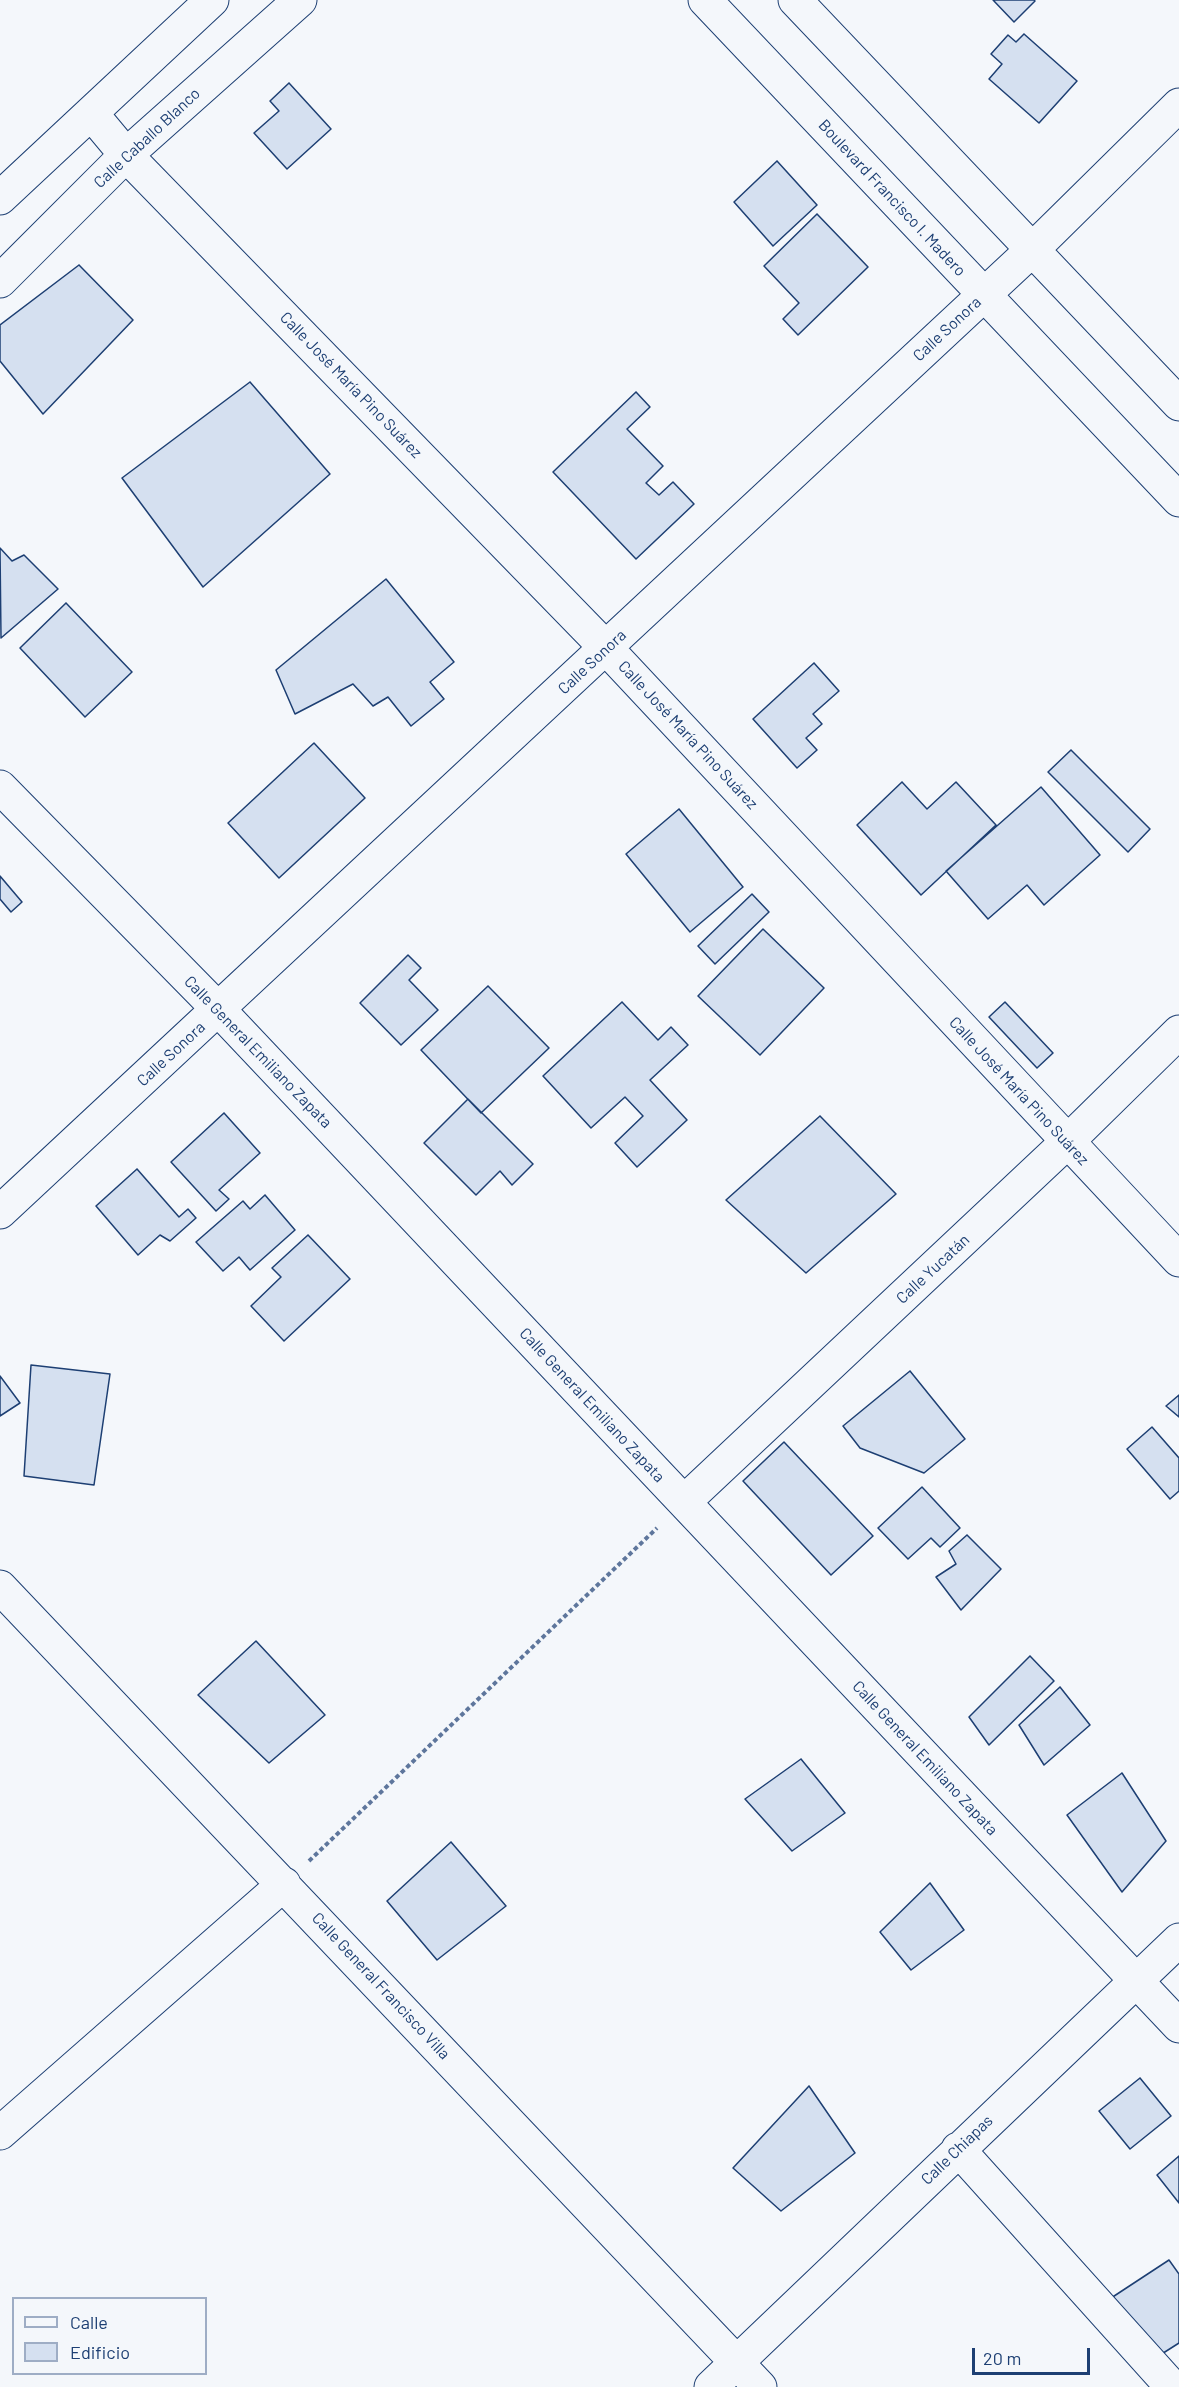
<!DOCTYPE html>
<meta charset="utf-8">
<style>
body{margin:0}
#map{position:relative;width:1179px;height:2387px;overflow:hidden;background:#f4f7fb;font-family:Barlow,sans-serif}
canvas{display:block}
.legend{position:absolute;left:12px;top:2297px;width:195px;height:78px;box-sizing:border-box;background:#f4f7fb;border:2px solid #9eadc5;margin:0;padding:8px 10px;list-style:none;font-size:18px;color:#1d3f73}
.legend li{display:flex;align-items:center;gap:12px;height:30px}
.legend b{width:30px;border:2px solid #9eadc5}
.scale{position:absolute;left:972px;top:2348px;width:118px;height:27px;box-sizing:border-box;border:3px solid #1d3f73;border-top:0;padding-left:8px;font-size:18px;line-height:21px;white-space:nowrap;color:#1d3f73;-webkit-text-stroke:4px #f4f7fb;paint-order:stroke}
</style>
<div id="map">
<canvas width="1179" height="2387"></canvas>
<ul class="legend">
<li><b style="height:8px;background:#f4f7fb"></b>Calle</li>
<li><b style="height:16px;background:#d5e0f0"></b>Edificio</li>
</ul>
<div class="scale">20 m</div>
</div>
<script>
const ctx = document.querySelector('canvas').getContext('2d');
ctx.lineJoin = 'round';
function fill(path, color) { ctx.fillStyle = color; ctx.fill(path, 'evenodd'); }
const toPath = rows => new Path2D(rows.map(r => 'M' + r).join(''));
function strokePath(path, color, width, dash) { ctx.strokeStyle = color; ctx.lineWidth = width; ctx.lineCap = dash ? 'butt' : 'round'; ctx.setLineDash(dash || []); ctx.stroke(path); }
function drawText(font, color, halo, rows, align = 'center') {
  ctx.font = font + ' Barlow,sans-serif'; ctx.lineWidth = 4.5; ctx.setLineDash([]); ctx.textBaseline = 'middle'; ctx.strokeStyle = halo; ctx.fillStyle = color; for (const [text, x, y, turn = 0] of rows) {
    ctx.save(); ctx.translate(x, y); ctx.rotate((+turn || 0) * Math.PI / 180); ctx.textAlign = isNaN(turn) ? turn : align; if (halo) ctx.strokeText(text, 0, 0); ctx.fillText(text, 0, 0); ctx.restore();
  }
}
const building = toPath([
 [993,0,1034,0,1035,1,1014,22,993,0],
 [1024,34,1077,81,1039,123,989,79,1002,64,991,54,1008,35,1016,42,1024,34],
 [289,83,331,129,287,169,254,133,279,111,270,101,289,83],
 [777,161,817,205,773,246,734,202,777,161],
 [817,214,868,267,798,335,783,319,799,303,764,266,817,214],
 [79,265,133,320,43,414,0,361,0,325,79,265],
 [250,382,330,474,203,587,122,478,250,382],
 [636,392,650,407,627,429,663,466,646,483,659,495,673,482,694,504,636,559,553,472,636,392],
 [0,548,12,561,24,555,58,589,1,638,0,548],
 [386,579,454,662,430,682,444,699,411,726,388,697,373,706,353,684,295,714,276,670,386,579],
 [66,603,132,672,85,717,20,648,66,603],
 [814,663,839,691,813,714,822,724,806,738,817,750,797,768,753,719,814,663],
 [314,743,365,798,279,878,228,823,314,743],
 [1071,750,1150,829,1128,852,1048,772,1071,750],
 [902,782,927,809,956,782,996,825,921,895,857,825,902,782],
 [1041,787,1100,855,1044,905,1027,885,988,919,946,871,1041,787],
 [679,809,743,887,690,932,626,854,679,809],
 [0,876,22,902,11,912,0,899,0,876],
 [752,894,769,912,715,964,698,946,752,894],
 [763,929,824,988,760,1055,698,996,763,929],
 [408,955,421,968,409,980,438,1010,401,1045,360,1003,408,955],
 [488,986,549,1048,481,1113,421,1050,488,986],
 [622,1002,658,1040,671,1027,688,1045,650,1080,687,1120,637,1167,615,1143,643,1116,625,1097,591,1128,543,1076,622,1002],
 [1005,1002,1053,1053,1037,1068,989,1017,1005,1002],
 [468,1099,533,1164,512,1185,500,1171,476,1195,424,1143,468,1099],
 [224,1113,260,1153,219,1190,229,1199,216,1211,171,1162,224,1113],
 [820,1116,896,1194,806,1273,726,1200,820,1116],
 [137,1169,179,1217,188,1209,196,1218,170,1241,160,1235,138,1255,96,1206,137,1169],
 [265,1195,295,1230,250,1270,239,1257,223,1271,196,1242,243,1201,250,1209,265,1195],
 [308,1235,350,1279,284,1341,251,1306,281,1277,272,1268,308,1235],
 [31,1365,110,1374,94,1485,24,1476,31,1365],
 [910,1371,965,1439,924,1473,860,1448,843,1426,910,1371],
 [0,1376,20,1403,0,1416,0,1376],
 [1179,1395,1179,1417,1166,1406,1179,1395],
 [1152,1427,1179,1458,1179,1491,1170,1499,1127,1449,1152,1427],
 [784,1442,873,1536,831,1575,743,1481,784,1442],
 [922,1487,960,1528,940,1547,931,1538,908,1559,878,1528,922,1487],
 [967,1535,1001,1569,961,1610,936,1577,956,1564,949,1551,967,1535],
 [256,1641,325,1715,269,1763,198,1695,256,1641],
 [1030,1656,1054,1681,989,1745,969,1717,1030,1656],
 [1060,1687,1090,1725,1044,1765,1019,1725,1060,1687],
 [801,1759,845,1813,792,1851,745,1799,801,1759],
 [1122,1773,1166,1841,1122,1892,1067,1815,1122,1773],
 [451,1842,506,1906,437,1960,387,1901,451,1842],
 [930,1883,964,1930,911,1970,880,1932,930,1883],
 [1140,2078,1171,2116,1130,2149,1099,2111,1140,2078],
 [809,2086,855,2153,781,2211,733,2168,809,2086],
 [1179,2156,1179,2203,1157,2175,1179,2156],
 [1169,2260,1179,2274,1179,2343,1157,2357,1105,2302,1169,2260]
]);
const path = toPath([
 [309,1861,657,1528]
]);
const minor = toPath([
 [705,0,1179,500],
 [795,0,1179,404],
 [91,113,126,155,607,649,1179,1260],
 [0,198,212,0],
 [0,281,126,155,300,0],
 [0,787,219,1010,1179,2026],
 [0,1212,1032,250,1179,105],
 [684,1502,1067,1142,1179,1032],
 [0,1587,760,2387],
 [0,2133,284,1884],
 [958,2149,1172,2387],
 [711,2387,1179,1940]
]);
const streetNames = [
 ["Calle Caballo Blanco",147,138,-43],
 ["Boulevard Francisco I. Madero",892,198,47],
 ["Calle Sonora",947,329,-43],
 ["Calle José María Pino Suárez",351,385,46],
 ["Calle Sonora",592,662,-43],
 ["Calle José María Pino Suárez",688,735,47],
 ["Calle General Emiliano Zapata",258,1052,46],
 ["Calle Sonora",171,1054,-43],
 ["Calle José María Pino Suárez",1019,1091,47],
 ["Calle Yucatán",933,1269,-43],
 ["Calle General Emiliano Zapata",592,1405,47],
 ["Calle General Emiliano Zapata",925,1758,47],
 ["Calle General Francisco Villa",381,1986,47],
 ["Calle Chiapas",957,2150,-44]
];
fill(building, '#d5e0f0');
strokePath(building, '#1d3f73', 1.5);
strokePath(minor, '#1d3f73', 35);
strokePath(path, '#5e769c', 4, [4.5, 3]);
strokePath(minor, '#f4f7fb', 33);
drawText('16px', '#1d3f73', '#f4f7fb', streetNames);
</script>
